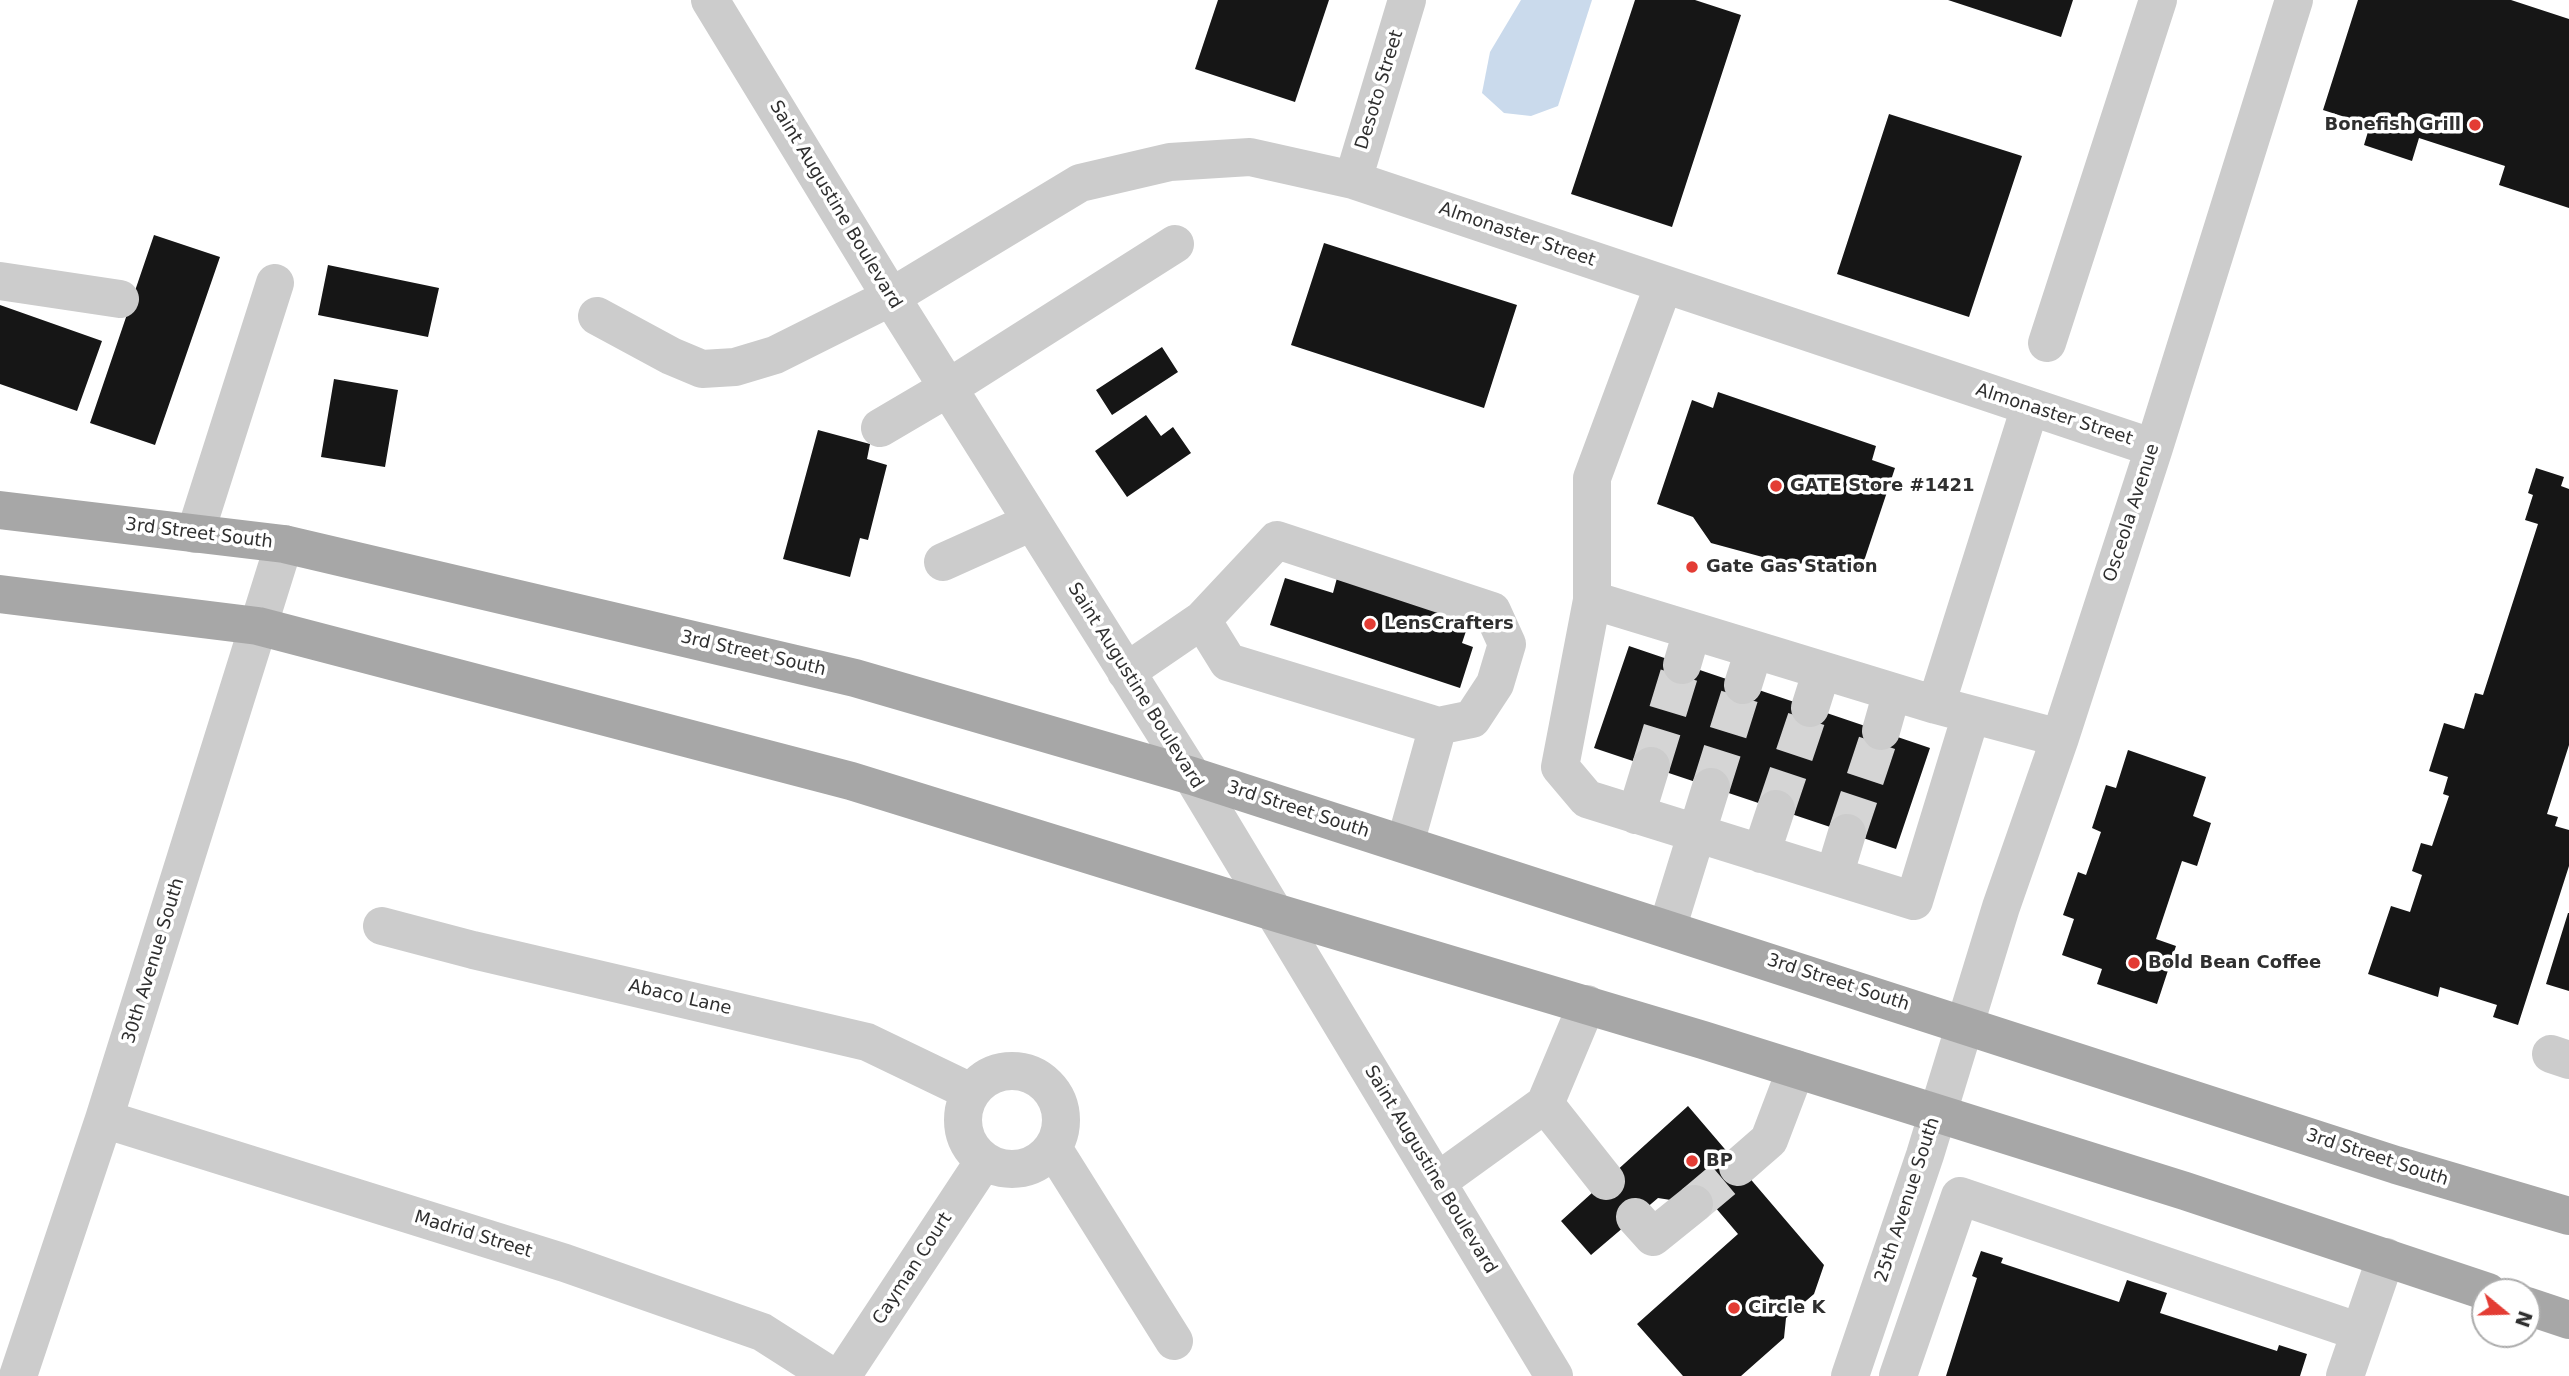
<!DOCTYPE html>
<style>
body{margin:0}
#map{position:relative;width:2569px;height:1376px;overflow:hidden;background:#fff;font-family:"DejaVu Sans",sans-serif}
canvas{display:block}
.north{position:absolute;left:2471px;top:1278px;width:70px;height:70px;box-sizing:border-box;background:#fff;border:2px solid #acacac;border-radius:50%;rotate:109deg;font-size:19px;font-weight:700;line-height:28px;text-align:center;color:#2f2f2f}
.north::after{content:'';display:block;margin:auto;width:24px;height:32px;background:#e33c34;clip-path:polygon(50% 0,100% 100%,50% 72%,0 100%)}
</style>
<div id="map">
<canvas width="2569" height="1376"></canvas>
<div class="north">N</div>
</div>
<script>
const ctx = document.querySelector('canvas').getContext('2d');
ctx.lineJoin = 'round';
function fill(path, color) { ctx.fillStyle = color; ctx.fill(path, 'evenodd'); }
const toPath = rows => new Path2D(rows.map(r => 'M' + r).join(''));
function strokePath(path, color, width, dash) { ctx.strokeStyle = color; ctx.lineWidth = width; ctx.lineCap = dash ? 'butt' : 'round'; ctx.setLineDash(dash || []); ctx.stroke(path); }
function drawText(font, color, halo, rows, align = 'center') {
  ctx.font = font + ' "DejaVu Sans",sans-serif'; ctx.lineWidth = 7; ctx.setLineDash([]); ctx.textBaseline = 'middle'; ctx.strokeStyle = halo; ctx.fillStyle = color; for (const [text, x, y, turn = 0] of rows) {
    ctx.save(); ctx.translate(x, y); ctx.rotate((+turn || 0) * Math.PI / 180); ctx.textAlign = isNaN(turn) ? turn : align; if (halo) ctx.strokeText(text, 0, 0); ctx.fillText(text, 0, 0); ctx.restore();
  }
}
const water = toPath([
 [1521,0,1592,0,1558,106,1531,116,1504,113,1482,93,1490,52]
]);
const building = toPath([
 [1218,0,1329,0,1295,102,1195,69],
 [1635,0,1695,0,1741,15,1672,227,1571,194],
 [1948,0,2073,0,2061,37],
 [2358,0,2511,0,2569,19,2569,208,2499,185,2505,166,2419,138,2412,161,2364,145,2370,125,2323,110],
 [1889,114,2022,156,1969,317,1837,274],
 [154,235,220,257,155,445,90,423],
 [1324,243,1517,305,1484,408,1291,345],
 [328,265,439,288,428,337,318,315],
 [0,305,102,341,77,411,0,384],
 [1162,347,1178,372,1112,415,1096,390],
 [334,379,398,390,385,467,321,457],
 [1718,392,1876,446,1872,460,1895,468,1861,570,1826,559,1792,565,1711,543,1693,517,1657,504,1692,400,1713,408],
 [1146,415,1161,436,1173,427,1191,453,1127,497,1095,451],
 [818,430,870,444,867,459,887,465,868,540,860,538,850,577,783,559],
 [2536,468,2564,477,2561,486,2569,489,2569,745,2547,814,2558,817,2555,826,2569,830,2569,866,2518,1025,2493,1017,2497,1005,2440,987,2438,997,2368,974,2391,906,2410,912,2422,875,2412,871,2421,843,2432,846,2449,796,2443,794,2448,777,2429,771,2444,723,2464,729,2475,693,2483,695,2538,524,2525,520,2533,495,2528,493],
 [1285,578,1333,593,1337,578,1469,622,1462,643,1473,647,1460,688,1270,625],
 [1629,646,1930,748,1896,849,1594,748],
 [2128,750,2206,777,2193,816,2211,823,2197,866,2182,861,2156,939,2176,946,2157,1004,2097,984,2102,969,2062,955,2074,919,2063,915,2078,872,2086,875,2101,832,2092,828,2106,785,2116,788],
 [2568,913,2569,913,2569,991,2546,984],
 [1688,1106,1824,1265,1814,1294,1786,1318,1784,1338,1741,1376,1683,1376,1637,1324,1738,1234,1715,1207,1658,1198,1591,1255,1561,1221],
 [1981,1251,2003,1258,2001,1263,2119,1302,2127,1280,2167,1293,2160,1313,2277,1351,2279,1345,2307,1354,2300,1376,1946,1376,1977,1278,1972,1276]
]);
const minorTunnel = toPath([
 [1651,766,1682,665],
 [1711,787,1743,685],
 [1776,809,1810,708],
 [1847,833,1881,731],
 [1694,1204,1738,1167]
]);
const minor = toPath([
 [710,0,891,297,1192,776,1554,1376],
 [1353,180,1407,0],
 [0,281,120,299],
 [1664,284,1592,478,1592,600,1560,767,1587,799,1914,901,1971,715],
 [597,316,671,356,702,369,735,367,775,355,891,297,1080,183,1170,162,1250,157,1353,180,2154,448],
 [2047,343,2158,0],
 [880,428,948,388,1175,244],
 [195,534,275,283],
 [943,562,1032,522],
 [1592,600,1936,705,2060,738],
 [1202,620,1277,540,1492,611,1507,644,1495,684,1472,719,1438,726],
 [1682,665,1692,631],
 [1126,672,1202,620,1228,662,1438,726,1405,844],
 [1743,685,1754,650],
 [1936,705,2030,407],
 [1810,708,1822,670],
 [1881,731,1892,692],
 [1636,815,1651,766],
 [1761,854,1776,809],
 [1834,876,1847,833],
 [382,926,473,950,867,1042,971,1092],
 [1667,929,1711,787],
 [2551,1054,2569,1060],
 '963 1120a49 49 0 1 1 98 0a49 49 0 1 1-98 0Z',
 [1545,1104,1606,1181],
 [104,1119,565,1263,762,1332,831,1376],
 [1053,1148,1174,1341],
 [1738,1167,1769,1140,1796,1069],
 [1437,1182,1545,1104,1587,1004],
 [1635,1217,1653,1237,1694,1204],
 [18,1376,104,1119,284,544],
 [842,1376,984,1161],
 [1850,1376,1925,1155,2001,907,2060,738,2154,448,2294,0],
 [1898,1376,1960,1196,2360,1332],
 [2345,1376,2386,1257]
]);
const major = toPath([
 [0,510,284,544,855,678,1192,776,2396,1165,2569,1216],
 [0,594,258,626,851,781,1274,912,1703,1040,2185,1191,2488,1292],
 [2527,1306,2569,1320]
]);
const markers = [
 [2475,125,7,"#e33c34"],
 [1776,486,7,"#e33c34"],
 [1692,567,7,"#e33c34"],
 [1370,624,7,"#e33c34"],
 [2134,963,7,"#e33c34"],
 [1692,1161,7,"#e33c34"],
 [1734,1308,7,"#e33c34"]
];
const streetNames = [
 ["Desoto Street",1380,90,-73],
 ["Saint Augustine Boulevard",835,205,59],
 ["Almonaster Street",1517,235,19],
 ["Almonaster Street",2054,415,18],
 ["Osceola Avenue",2132,513,-72],
 ["3rd Street South",199,534,7],
 ["3rd Street South",753,654,13],
 ["Saint Augustine Boulevard",1135,686,58],
 ["3rd Street South",1298,810,18],
 ["30th Avenue South",154,961,-73],
 ["3rd Street South",1838,983,18],
 ["Abaco Lane",680,998,13],
 ["3rd Street South",2377,1158,18],
 ["Saint Augustine Boulevard",1430,1170,59],
 ["25th Avenue South",1908,1200,-72],
 ["Madrid Street",473,1235,17],
 ["Cayman Court",913,1269,-57]
];
const poiNames = [
 ["Bonefish Grill",2461,125,"right"],
 ["GATE Store #1421",1790,486],
 ["Gate Gas Station",1706,567],
 ["LensCrafters",1384,624],
 ["Bold Bean Coffee",2148,963],
 ["BP",1706,1161],
 ["Circle K",1748,1308]
];
fill(water, '#cadaec');
fill(building, '#161616');
strokePath(minorTunnel, '#d5d5d5', 38, [38, 19]);
strokePath(minor, '#ccc', 38);
strokePath(major, '#a7a7a7', 38);
for (const [x, y, r, color] of markers) { const dot = new Path2D(); dot.arc(x, y, r, 0, 2 * Math.PI); ctx.fillStyle = color; ctx.fill(dot); strokePath(dot, '#fff', 2.5); }
drawText('18px', '#2f2f2f', '#fff', streetNames);
drawText('bold 18px', '#2f2f2f', '#fff', poiNames, 'left');
</script>
